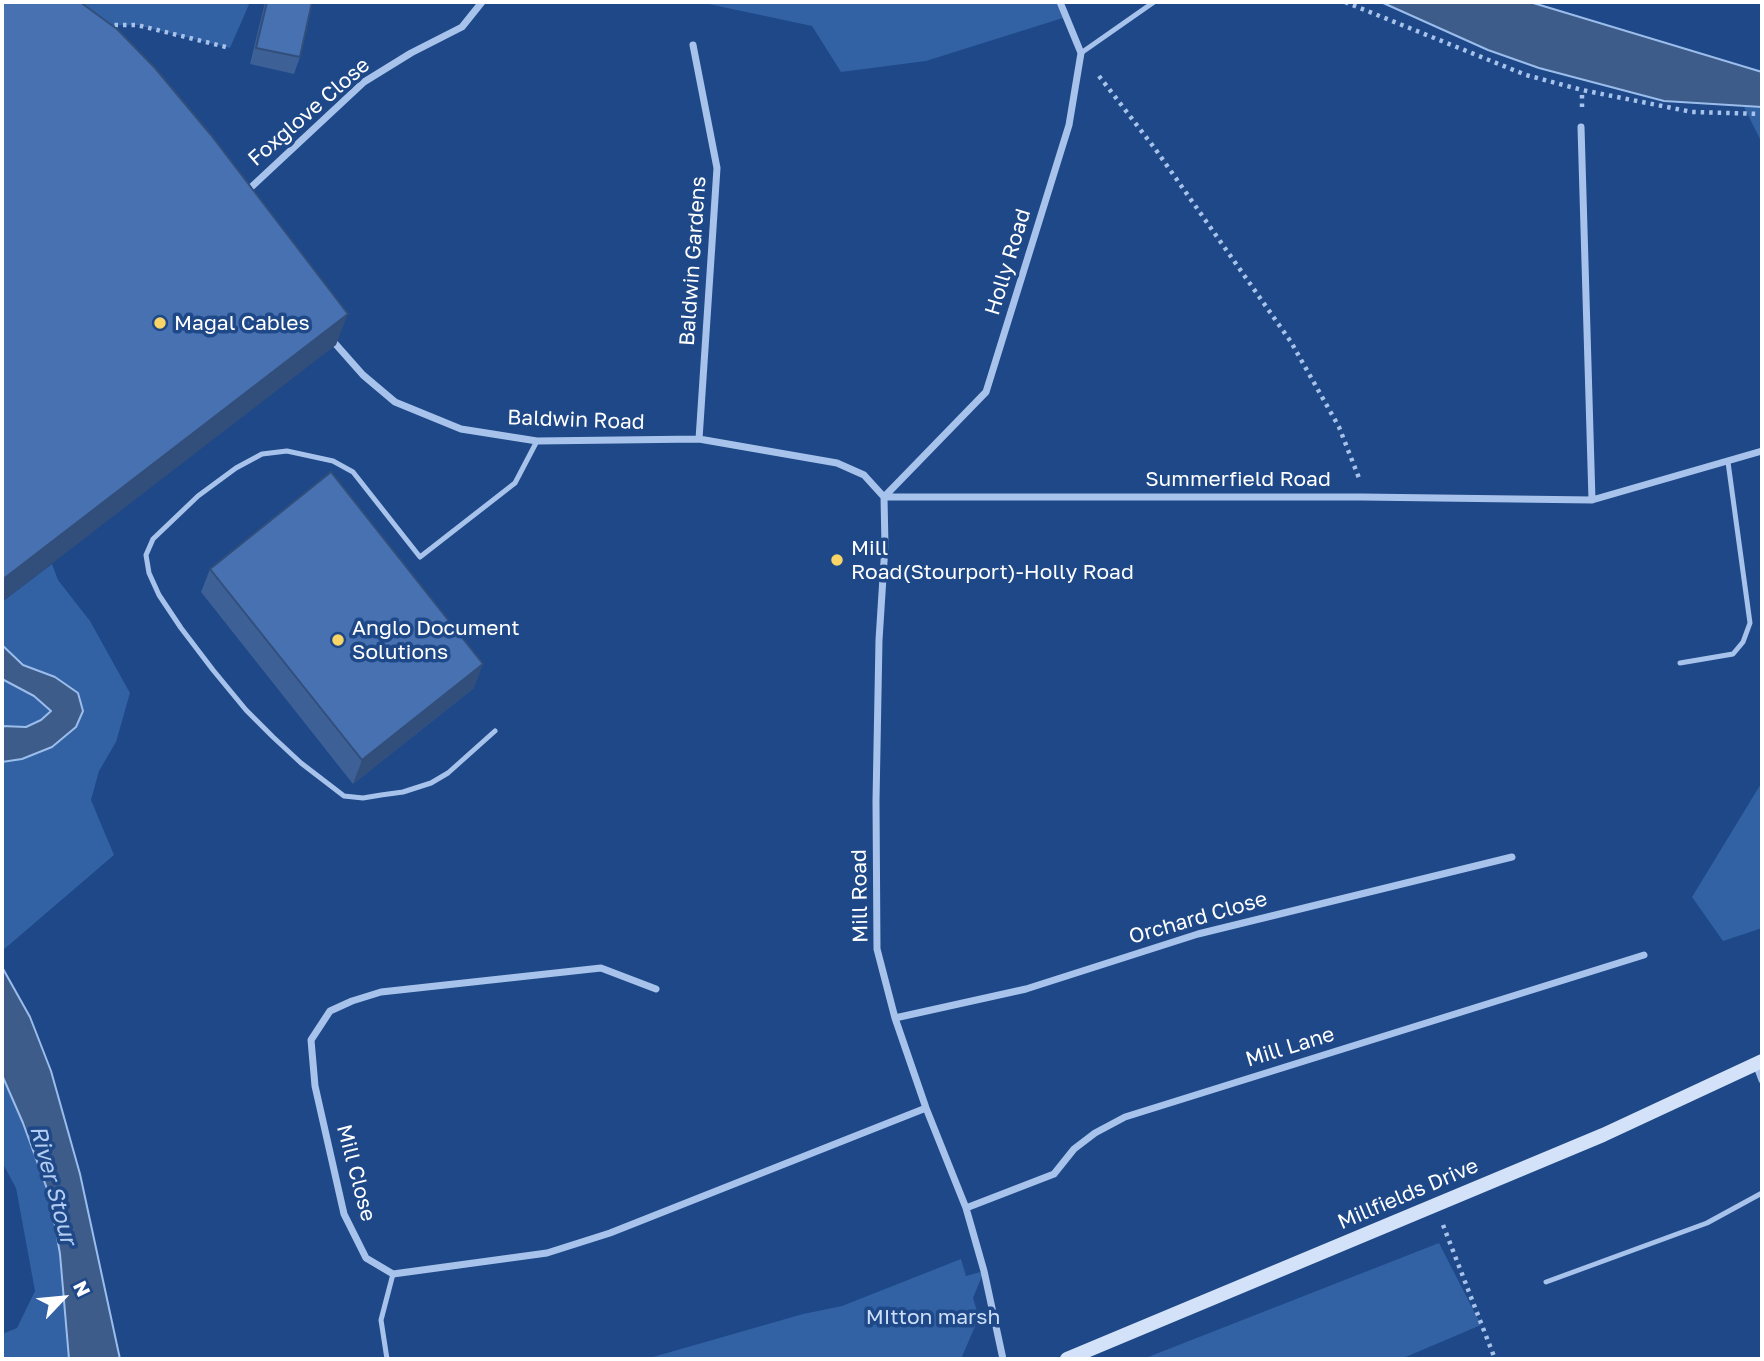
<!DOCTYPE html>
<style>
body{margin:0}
#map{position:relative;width:1764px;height:1361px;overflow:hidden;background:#1e4887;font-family:"Golos Text",sans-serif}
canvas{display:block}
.frame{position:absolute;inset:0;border:4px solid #fff;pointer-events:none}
.north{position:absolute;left:28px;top:1263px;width:70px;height:70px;-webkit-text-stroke:5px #1e4887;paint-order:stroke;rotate:64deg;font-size:19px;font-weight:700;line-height:28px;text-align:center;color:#fff}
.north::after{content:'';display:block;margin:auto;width:24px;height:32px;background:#fff;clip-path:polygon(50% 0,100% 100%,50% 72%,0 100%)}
</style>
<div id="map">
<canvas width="1764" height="1361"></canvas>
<div class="frame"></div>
<div class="north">N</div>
</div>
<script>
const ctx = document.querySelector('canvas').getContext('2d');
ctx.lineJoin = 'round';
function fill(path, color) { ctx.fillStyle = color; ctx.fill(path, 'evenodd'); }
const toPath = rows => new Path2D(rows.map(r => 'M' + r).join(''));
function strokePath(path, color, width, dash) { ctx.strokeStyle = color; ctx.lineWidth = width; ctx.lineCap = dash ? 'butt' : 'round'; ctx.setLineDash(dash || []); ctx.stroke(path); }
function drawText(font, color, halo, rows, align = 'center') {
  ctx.font = font + ' "Golos Text",sans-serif'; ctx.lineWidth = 7; ctx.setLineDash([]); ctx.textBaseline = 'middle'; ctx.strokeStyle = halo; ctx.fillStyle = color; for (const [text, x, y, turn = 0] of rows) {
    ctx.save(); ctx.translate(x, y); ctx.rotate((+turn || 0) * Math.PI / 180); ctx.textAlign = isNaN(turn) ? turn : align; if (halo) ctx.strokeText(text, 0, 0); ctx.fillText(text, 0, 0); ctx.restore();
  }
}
const green = toPath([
 [17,2,250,2,230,48,137,25,60,26],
 [699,2,1060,2,1066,17,926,61,841,72,812,26],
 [1744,107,1762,107,1762,143],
 [52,564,58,580,90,621,130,693,116,742,99,771,91,800,114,855,2,951,2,762,22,759,52,747,55,677,23,665,2,645,2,602],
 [2,679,34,696,51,711,41,720,26,727,2,726],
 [1762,782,1762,928,1723,941,1692,897],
 [2,1075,23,1123,50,1197,60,1254,69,1359,2,1359,2,1334,17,1328,35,1291,16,1188,2,1162],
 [1439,1243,1481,1325,1401,1359,1143,1359],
 [961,1259,966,1276,984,1271,973,1298,979,1317,961,1359,646,1359,803,1314,842,1306]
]);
const water = toPath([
 [1381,2,1530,2,1762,72,1762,107,1664,101,1539,68,1488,50,1381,2],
 [2,645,23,665,55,677,78,693,83,711,76,727,52,747,22,759,2,762,2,726,26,727,41,720,51,711,34,696,2,679,2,645],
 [2,967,30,1017,51,1071,80,1174,120,1359,69,1359,60,1254,50,1197,23,1123,2,1075,2,967]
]);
const path = toPath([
 [1345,2,1526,75,1582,90,1692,112,1762,114],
 [106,25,137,25,230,48],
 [1099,76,1156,150,1291,342,1339,427,1359,478],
 [1582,107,1582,90],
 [1443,1225,1495,1359]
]);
const lane = toPath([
 [1081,53,1154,2],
 [1680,663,1733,654,1743,642,1750,623,1728,462],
 [495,731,448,773,431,783,403,792,381,795,363,798,344,796,301,763,273,737,246,710,213,670,181,628,159,595,149,573,146,555,153,539,198,496,236,468,262,454,287,451,333,461,353,472,420,557,515,483,537,441],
 [1546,1282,1707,1223,1762,1193],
 [387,1359,381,1320,393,1274]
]);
const street = toPath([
 [693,45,717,168,699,439],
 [1581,127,1592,500],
 [246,192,364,82,411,53,462,27,482,2],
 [332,340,363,375,395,402,461,429,537,441,699,439,837,463,864,475,884,497],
 [884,497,1362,497,1592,500,1762,451],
 [884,497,885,546,879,640,876,801,877,949,895,1018,926,1108,966,1208,984,1271,1003,1359],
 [884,497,986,392,1069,125,1081,53,1060,2],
 [656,989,601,968,381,992,352,1001,330,1011,311,1040,315,1086,344,1214,366,1258,393,1274,547,1253,610,1233,926,1108],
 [895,1018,1026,989,1198,934,1512,857],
 [1756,1064,1762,1080],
 [966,1208,1054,1174,1074,1149,1095,1133,1125,1117,1644,955]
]);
const secondary = toPath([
 [1067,1359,1603,1135,1762,1061]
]);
const wall = toPath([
 [265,2,312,2,300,57,294,74,250,64],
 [210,569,474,688,353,784,201,592]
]);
const shadedWall = toPath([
 [348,314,336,345,2,602,2,580],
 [483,664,474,688,353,784,362,760]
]);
const building = toPath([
 [2,2,80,2,117,29,155,68,211,135,348,314,2,580,2,2],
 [267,2,312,2,300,57,256,48,267,2],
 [331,472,483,664,362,760,210,569,331,472]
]);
const markers = [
 [160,323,7,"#f9d567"],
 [837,560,7,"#f9d567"],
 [338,640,7,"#f9d567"]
];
const streetNames = [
 ["Foxglove Close",309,112,-41],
 ["Baldwin Gardens",693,261,-86],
 ["Holly Road",1008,262,-73],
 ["Baldwin Road",576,420,2],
 ["Summerfield Road",1238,479],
 ["Mill Road",860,896,-91],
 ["Orchard Close",1198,918,-16],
 ["Mill Lane",1290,1047,-17],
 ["Mill Close",356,1173,75],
 ["Millfields Drive",1408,1194,-23]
];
const poiNames = [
 ["Magal Cables",174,323],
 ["Mill",851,548],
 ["Road(Stourport)-Holly Road",851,572],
 ["Anglo Document",352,628],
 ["Solutions",352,652]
];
const parkNames = [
 ["MItton marsh",933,1317]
];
const waterNames = [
 ["River Stour",53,1185,75]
];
fill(green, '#3261a4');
fill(water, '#3e5c8a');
strokePath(water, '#9bbdec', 2);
strokePath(path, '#a8c3eb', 4.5, [3.5, 5]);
strokePath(lane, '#a8c3eb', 5);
strokePath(street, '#a8c3eb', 7);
strokePath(secondary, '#d3e2f8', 14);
fill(wall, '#3d6197');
fill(shadedWall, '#324f7b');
fill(building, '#4771b0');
strokePath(building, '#324f7b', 2);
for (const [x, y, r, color] of markers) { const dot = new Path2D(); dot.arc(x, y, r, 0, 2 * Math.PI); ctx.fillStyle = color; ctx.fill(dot); strokePath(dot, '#1e4887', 2.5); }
drawText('21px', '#fff', '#1e4887', streetNames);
drawText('21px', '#fff', '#1e4887', poiNames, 'left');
drawText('21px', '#cddef8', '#1e4887', parkNames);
drawText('italic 23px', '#b3cdf2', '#1e4887', waterNames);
</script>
